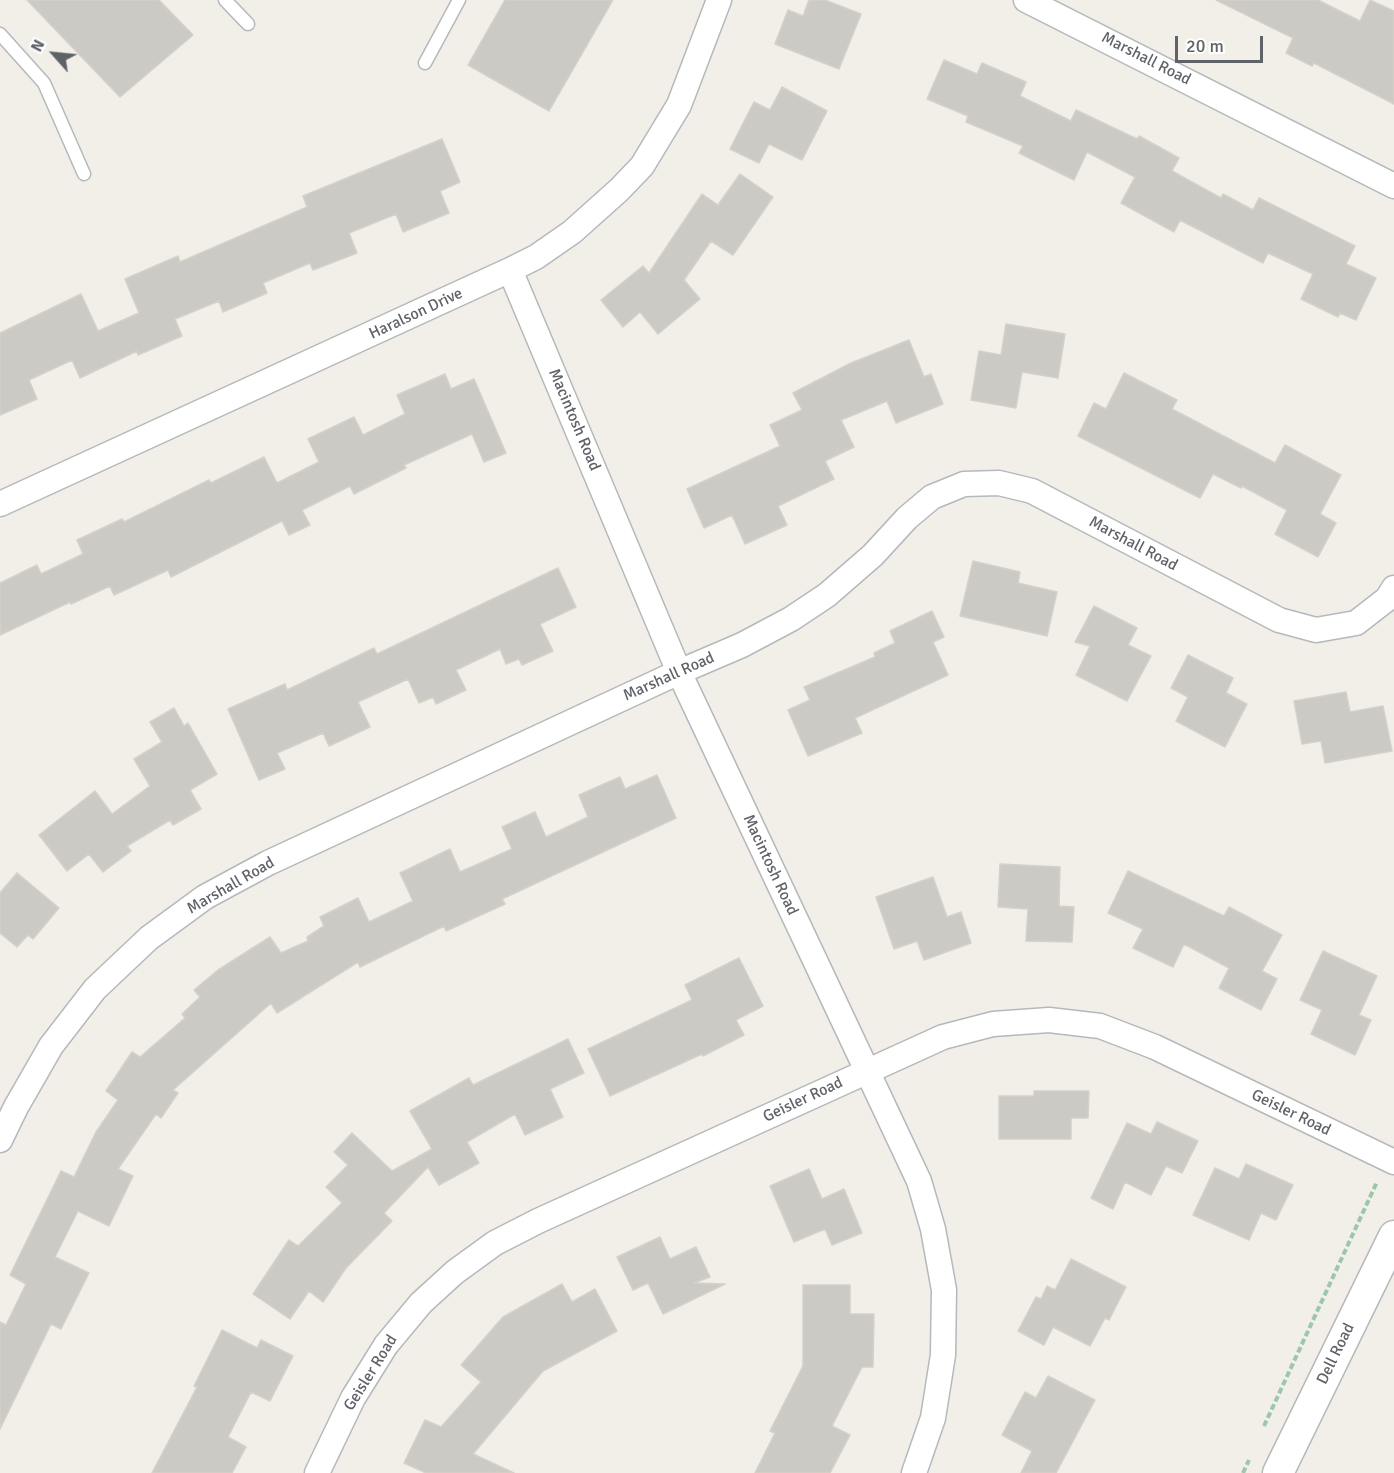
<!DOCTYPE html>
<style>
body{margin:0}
#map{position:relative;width:1394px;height:1473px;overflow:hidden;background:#f1efe8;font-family:Signika,sans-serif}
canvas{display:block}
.north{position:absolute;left:24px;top:24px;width:60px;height:60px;-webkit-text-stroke:4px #fff;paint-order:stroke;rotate:297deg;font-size:16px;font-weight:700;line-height:24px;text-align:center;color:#5f6368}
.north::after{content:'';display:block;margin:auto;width:21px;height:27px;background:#5f6368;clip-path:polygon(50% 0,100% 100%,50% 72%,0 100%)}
.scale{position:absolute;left:1175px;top:36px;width:88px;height:27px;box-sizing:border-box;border:3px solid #5f6368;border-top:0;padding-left:8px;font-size:18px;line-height:21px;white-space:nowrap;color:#5f6368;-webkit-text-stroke:4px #fff;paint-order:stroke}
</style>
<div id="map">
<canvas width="1394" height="1473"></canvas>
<div class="north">N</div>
<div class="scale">20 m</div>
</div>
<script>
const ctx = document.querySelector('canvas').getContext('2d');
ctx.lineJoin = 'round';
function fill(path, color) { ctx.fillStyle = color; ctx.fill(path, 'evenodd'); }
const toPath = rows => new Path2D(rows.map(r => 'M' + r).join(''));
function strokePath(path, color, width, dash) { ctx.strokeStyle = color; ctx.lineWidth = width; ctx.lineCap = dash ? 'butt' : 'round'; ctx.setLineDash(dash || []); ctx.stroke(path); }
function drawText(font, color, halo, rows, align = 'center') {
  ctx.font = font + ' Signika,sans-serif'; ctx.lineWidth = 4.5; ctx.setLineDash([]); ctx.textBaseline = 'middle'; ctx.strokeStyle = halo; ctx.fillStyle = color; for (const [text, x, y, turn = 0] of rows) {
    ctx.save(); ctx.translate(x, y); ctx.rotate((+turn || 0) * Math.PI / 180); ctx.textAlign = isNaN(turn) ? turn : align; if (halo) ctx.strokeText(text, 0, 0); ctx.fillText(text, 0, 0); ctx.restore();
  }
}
const building = toPath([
 [27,0,159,0,193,35,120,97,27,0],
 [505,0,613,0,549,111,468,65,505,0],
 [809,0,825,0,861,14,839,69,775,44,788,10,803,16,809,0],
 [1216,0,1318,0,1360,21,1370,0,1394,11,1394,104,1314,63,1312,66,1286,53,1293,38,1216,0],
 [944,60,977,74,982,63,1026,82,1020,96,1071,121,1076,110,1137,139,1139,136,1179,158,1172,171,1221,198,1223,194,1253,210,1259,198,1355,246,1346,264,1376,278,1356,320,1340,313,1338,317,1301,299,1313,274,1268,253,1263,263,1180,220,1174,232,1121,203,1135,177,1087,152,1074,180,1019,153,1023,146,966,122,968,116,927,99,944,60],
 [782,87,827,111,802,160,769,144,759,163,730,149,754,102,770,110,782,87],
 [442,139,460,182,440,191,449,213,403,232,396,214,349,233,357,253,313,270,310,263,263,283,267,293,223,312,219,301,175,319,182,336,138,355,137,351,80,378,72,360,29,380,37,399,0,415,0,333,81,294,98,331,139,313,125,279,178,256,180,262,307,207,303,196,442,139],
 [740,174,773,197,733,255,711,241,684,280,700,299,658,334,640,312,623,327,601,300,643,266,649,273,702,194,718,205,740,174],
 [1006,324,1065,334,1058,378,1022,372,1016,408,971,400,979,351,1001,355,1006,324],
 [909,340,924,377,931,374,943,404,896,423,887,401,841,420,854,447,825,461,834,479,778,506,787,525,745,544,732,515,704,528,687,489,780,446,770,425,802,410,793,393,851,363,909,340],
 [1124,373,1177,400,1172,409,1275,463,1285,445,1341,475,1320,514,1336,523,1318,557,1275,534,1287,510,1242,486,1241,488,1213,474,1200,498,1078,436,1094,403,1106,409,1124,373],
 [445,374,451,389,474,379,506,453,484,462,472,434,404,465,406,468,354,494,350,486,302,510,310,525,289,535,282,521,171,577,168,570,114,595,110,586,71,604,70,602,0,635,0,583,37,565,41,574,83,554,77,540,122,519,124,522,209,480,211,483,264,457,277,483,319,462,308,439,354,417,363,435,405,414,397,395,445,374],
 [973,561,1020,572,1018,583,1057,592,1047,636,960,616,973,561],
 [558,568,576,607,540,624,553,651,522,665,519,659,506,664,500,649,456,670,466,690,436,704,433,697,419,703,408,679,358,702,370,727,329,746,323,733,277,753,285,769,259,780,228,709,285,684,287,690,374,648,377,654,558,568],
 [1094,606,1137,628,1128,645,1151,656,1127,701,1076,675,1090,646,1075,642,1094,606],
 [932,611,944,637,933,642,948,675,855,718,862,733,808,756,788,710,810,700,804,687,875,657,874,653,895,643,890,631,932,611],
 [1188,655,1233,678,1226,693,1247,704,1225,747,1176,721,1188,697,1171,688,1188,655],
 [1346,692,1350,712,1383,706,1392,751,1325,763,1321,741,1302,744,1294,701,1346,692],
 [174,708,184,726,188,723,217,774,190,790,201,809,173,825,170,820,127,846,131,851,103,872,89,854,67,871,39,835,95,791,112,814,150,786,134,759,162,742,150,722,174,708],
 [657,775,676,818,502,899,505,904,446,931,444,926,360,967,358,962,277,1013,271,1003,173,1090,178,1093,161,1118,156,1114,118,1169,133,1176,109,1226,78,1211,55,1257,89,1273,61,1329,51,1324,0,1429,0,1322,6,1325,26,1284,10,1275,61,1171,74,1177,96,1132,118,1100,106,1091,132,1052,140,1057,185,1018,182,1014,200,997,194,990,218,970,270,937,281,953,308,941,307,937,324,926,320,917,358,898,369,922,413,901,400,873,450,849,460,872,512,849,502,827,535,812,546,837,588,817,579,795,620,777,625,789,657,775],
 [1000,864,1060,867,1059,906,1074,907,1072,942,1026,941,1028,909,998,907,1000,864],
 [1128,871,1224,916,1229,907,1282,935,1262,971,1277,979,1261,1010,1219,988,1229,968,1184,944,1173,967,1133,948,1143,929,1108,913,1128,871],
 [17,873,59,908,33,939,28,935,17,947,0,933,0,893,17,873],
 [933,877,947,917,961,912,971,943,924,960,917,941,894,949,876,897,933,877],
 [1323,951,1377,976,1359,1015,1371,1020,1355,1055,1311,1034,1322,1010,1300,1000,1323,951],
 [739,958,763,1006,736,1020,744,1035,703,1056,702,1054,610,1096,588,1049,692,1000,685,985,739,958],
 [568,1039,584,1073,550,1089,563,1117,525,1135,515,1114,467,1142,479,1163,439,1185,428,1167,384,1213,392,1221,346,1268,323,1302,309,1291,290,1319,253,1294,289,1240,298,1246,342,1203,326,1187,348,1165,334,1152,352,1133,392,1171,432,1149,410,1111,469,1078,473,1085,568,1039],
 [1034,1091,1089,1091,1088,1118,1071,1118,1071,1139,999,1139,999,1096,1034,1096,1034,1091],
 [1157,1122,1198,1141,1182,1173,1166,1166,1151,1195,1125,1182,1113,1209,1091,1198,1127,1123,1151,1134,1157,1122],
 [1246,1164,1293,1185,1276,1220,1261,1213,1249,1240,1193,1215,1215,1168,1239,1179,1246,1164],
 [809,1169,822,1199,844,1189,862,1233,832,1245,825,1229,794,1242,770,1186,809,1169],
 [660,1237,670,1259,696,1247,710,1277,694,1283,725,1284,663,1314,648,1283,633,1290,617,1257,660,1237],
 [1071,1259,1126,1287,1109,1320,1105,1318,1090,1346,1053,1327,1044,1345,1018,1331,1036,1297,1041,1299,1047,1286,1055,1290,1071,1259],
 [562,1284,572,1302,595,1289,617,1331,543,1371,473,1454,514,1473,426,1473,404,1463,425,1420,441,1427,481,1382,461,1365,503,1317,562,1284],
 [803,1285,850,1285,850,1314,874,1314,873,1367,862,1367,832,1426,850,1435,830,1473,755,1473,775,1433,770,1431,803,1366,803,1285],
 [222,1330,257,1348,261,1340,293,1356,270,1401,251,1392,228,1437,246,1447,232,1473,152,1473,197,1387,194,1386,222,1330],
 [1048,1376,1095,1400,1056,1473,1021,1473,1032,1451,1002,1435,1025,1392,1036,1398,1048,1376]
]);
const path = toPath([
 [1264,1426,1377,1182],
 [1243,1473,1249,1460]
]);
const service = toPath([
 [225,0,248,24],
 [0,34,44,83,84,174],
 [425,63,459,0]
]);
const minor = toPath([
 [1026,0,1394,186],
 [510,270,679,672,919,1181,933,1229,944,1290,943,1355,933,1418,914,1473],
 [0,504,510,270,536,257,572,232,619,190,642,166,679,105,719,0],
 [0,1140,16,1107,51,1046,95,989,149,938,205,897,268,863,679,672,742,645,791,619,827,595,873,555,907,518,932,497,964,484,999,483,1032,491,1279,620,1316,630,1356,623,1387,599,1394,588],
 [317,1473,353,1398,386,1345,421,1303,455,1272,495,1243,538,1221,943,1037,993,1024,1049,1020,1100,1026,1155,1047,1394,1162]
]);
const tertiary = toPath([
 [1278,1473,1394,1236]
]);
const streetNames = [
 ["Marshall Road",1146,59,27],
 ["Haralson Drive",416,314,-25],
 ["Macintosh Road",574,420,67],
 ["Marshall Road",1133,544,28],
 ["Marshall Road",669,677,-24],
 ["Macintosh Road",770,865,65],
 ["Marshall Road",231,886,-30],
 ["Geisler Road",803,1100,-25],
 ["Geisler Road",1291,1113,26],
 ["Dell Road",1336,1354,-64],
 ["Geisler Road",371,1373,-58]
];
fill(building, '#cccac5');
strokePath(building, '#d6d1c6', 1.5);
strokePath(service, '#b5b8bc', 15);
strokePath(minor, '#b5b8bc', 27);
strokePath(tertiary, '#b5b8bc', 33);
strokePath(path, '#9cc7a9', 4, [6, 3]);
strokePath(service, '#fff', 12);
strokePath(minor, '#fff', 24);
strokePath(tertiary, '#fff', 30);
drawText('16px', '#5f6368', '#fff', streetNames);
</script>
